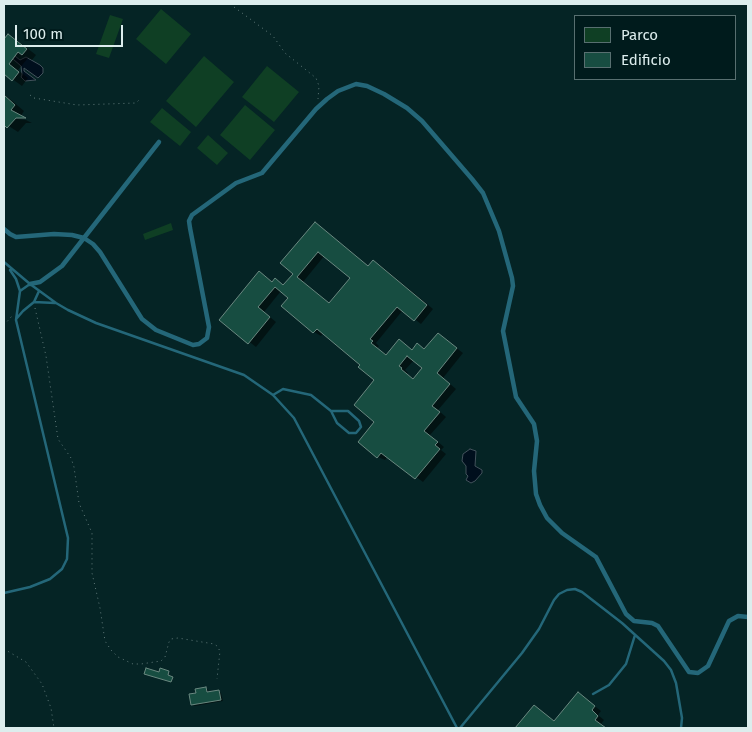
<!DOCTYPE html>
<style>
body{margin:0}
#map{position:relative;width:752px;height:732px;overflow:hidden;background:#052425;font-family:"Fira Sans",sans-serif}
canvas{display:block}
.frame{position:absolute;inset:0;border:5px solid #dceded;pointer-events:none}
.legend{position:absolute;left:574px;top:15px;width:162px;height:65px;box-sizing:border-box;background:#001b1c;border:1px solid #586f70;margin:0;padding:6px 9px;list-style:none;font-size:15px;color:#dceded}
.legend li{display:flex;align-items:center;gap:10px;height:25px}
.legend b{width:25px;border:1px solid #586f70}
.scale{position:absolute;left:15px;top:25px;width:108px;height:22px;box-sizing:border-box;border:2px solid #dceded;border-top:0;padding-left:6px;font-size:15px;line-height:18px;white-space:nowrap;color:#dceded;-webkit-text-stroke:4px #001b1c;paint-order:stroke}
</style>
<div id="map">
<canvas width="752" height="732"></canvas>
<div class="frame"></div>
<ul class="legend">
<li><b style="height:14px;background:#0f3f24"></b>Parco</li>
<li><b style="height:14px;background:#174d41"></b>Edificio</li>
</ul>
<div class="scale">100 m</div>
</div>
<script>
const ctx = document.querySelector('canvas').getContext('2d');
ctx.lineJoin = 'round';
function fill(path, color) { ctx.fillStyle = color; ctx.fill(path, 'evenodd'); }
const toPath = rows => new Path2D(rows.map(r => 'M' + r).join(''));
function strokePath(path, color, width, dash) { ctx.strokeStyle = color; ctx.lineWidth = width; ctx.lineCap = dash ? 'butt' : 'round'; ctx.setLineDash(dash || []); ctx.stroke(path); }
const green = toPath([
 [161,9,191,34,166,64,136,39],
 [110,15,123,19,109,58,96,54],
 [204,56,234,82,196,127,166,101],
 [267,66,299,92,274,122,242,97],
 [245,105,275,130,250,160,220,135],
 [162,108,191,132,180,146,150,122],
 [208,135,228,153,217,165,197,148],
 [171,223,173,230,145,240,143,234]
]);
const water = toPath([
 [15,56,20,60,26,57,40,65,43,68,43,73,38,78,24,68,24,71,36,80,25,81,21,77,22,75,21,66,13,59,15,56],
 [470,449,476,451,475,466,482,470,482,473,475,481,471,483,466,480,468,476,466,474,466,466,462,461,463,454,470,449]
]);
const shadow = toPath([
 [8,35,18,41,36,55,32,60,28,58,18,70,28,78,22,86,4,73,4,37,6,38],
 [4,94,24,111,20,117,9,118,26,120,32,123,26,123,18,132,4,123],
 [315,223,369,267,374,262,380,265,433,309,421,324,403,310,376,343,379,346,377,348,387,355,399,341,413,350,417,345,426,350,438,334,463,353,443,378,456,389,438,410,446,417,430,435,444,447,441,450,446,454,423,482,388,456,385,460,378,457,376,380,362,365,323,333,321,336,314,332,283,306,290,298,281,291,264,312,276,322,256,347,221,320,260,273,273,282,284,286,295,274],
 [325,255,352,277,330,304,303,282],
 [414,360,424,368,414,380,407,374,408,373,405,370],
 [206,688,208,690,209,693,219,692,221,693,223,701,195,706,192,704,197,694],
 [578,693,601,711,598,715,604,720,601,724,606,728,517,728,534,707,555,721]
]);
const building = toPath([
 [8,34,27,49,22,55,18,52,9,64,19,72,12,81,4,74,4,39,8,34],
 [4,95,15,105,11,110,26,118,16,118,7,128,4,125,4,95],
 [315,222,368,266,373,260,427,305,414,321,397,307,370,339,373,341,371,343,386,355,399,339,412,350,417,343,424,349,438,333,457,348,437,373,450,384,432,406,440,412,424,431,438,442,435,445,440,449,415,479,381,453,377,458,358,442,374,422,354,405,374,380,358,367,360,365,317,329,313,333,281,306,288,298,275,287,258,307,270,317,248,344,219,320,259,271,272,282,275,278,283,285,293,274,280,263,315,222],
 [318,252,350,278,329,303,297,277,318,252],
 [407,356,422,368,413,379,401,369,402,368,399,366,407,356],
 [146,668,159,672,160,668,169,671,168,675,173,677,171,682,144,674,146,668],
 [206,687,207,692,219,690,221,700,191,705,189,694,196,693,195,689,206,687],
 [578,692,595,706,592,710,598,716,595,720,606,728,515,728,534,705,554,721,578,692]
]);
const path = toPath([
 [230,4,273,36,285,53,316,78,319,86,318,99],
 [30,95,34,98,77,105,136,103,139,100],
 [35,308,46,356,58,439,71,458,74,467,79,503,92,533,92,573,100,608,105,641,111,650,118,657,133,664,141,664,161,661,165,657,169,642,171,639,178,638,214,644,217,646,220,651,217,679],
 [4,325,12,316],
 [4,649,26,662,42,684,51,708,54,728]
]);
const service = toPath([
 [4,262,30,284,56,303,68,310,96,323,244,375,273,395,294,418,457,728],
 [20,291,30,284],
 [34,302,39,291],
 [17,318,23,311,34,302,55,303],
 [273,395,283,389,311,395,331,411,337,423,349,433,356,433,361,427,359,421,348,411,331,411],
 [4,593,30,587,50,579,62,569,67,559,68,538,16,320,20,291,16,279,10,270],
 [593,694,609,685,626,664,635,635],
 [460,728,522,653,539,629,554,600,559,594,567,590,575,589,582,592,622,623,664,661,671,670,676,683,682,718,681,728]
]);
const pedestrian = toPath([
 [4,229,10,234,16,237,54,234,72,235,84,238,93,244,100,252,142,319,156,330,193,345,199,344,207,338,209,327,190,228,189,221,192,215,236,183,262,173,316,109,327,99,338,91,356,84,367,86,384,94,407,108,422,121,472,179,483,193,499,231,512,278,513,286,503,331,516,397,534,424,537,441,534,471,536,494,540,505,547,518,562,533,596,557,626,614,634,621,652,623,658,626,689,672,698,673,708,666,729,621,738,616,748,617],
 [30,284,40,282,62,266,159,142]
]);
fill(green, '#0f3f24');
fill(water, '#000f1d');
strokePath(water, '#42525b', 1);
fill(shadow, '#0007');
fill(building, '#174d41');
strokePath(building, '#6a8880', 1);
strokePath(path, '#637c7c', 1, [1, 4]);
strokePath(service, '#246779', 2.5);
strokePath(pedestrian, '#246779', 4.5);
</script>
